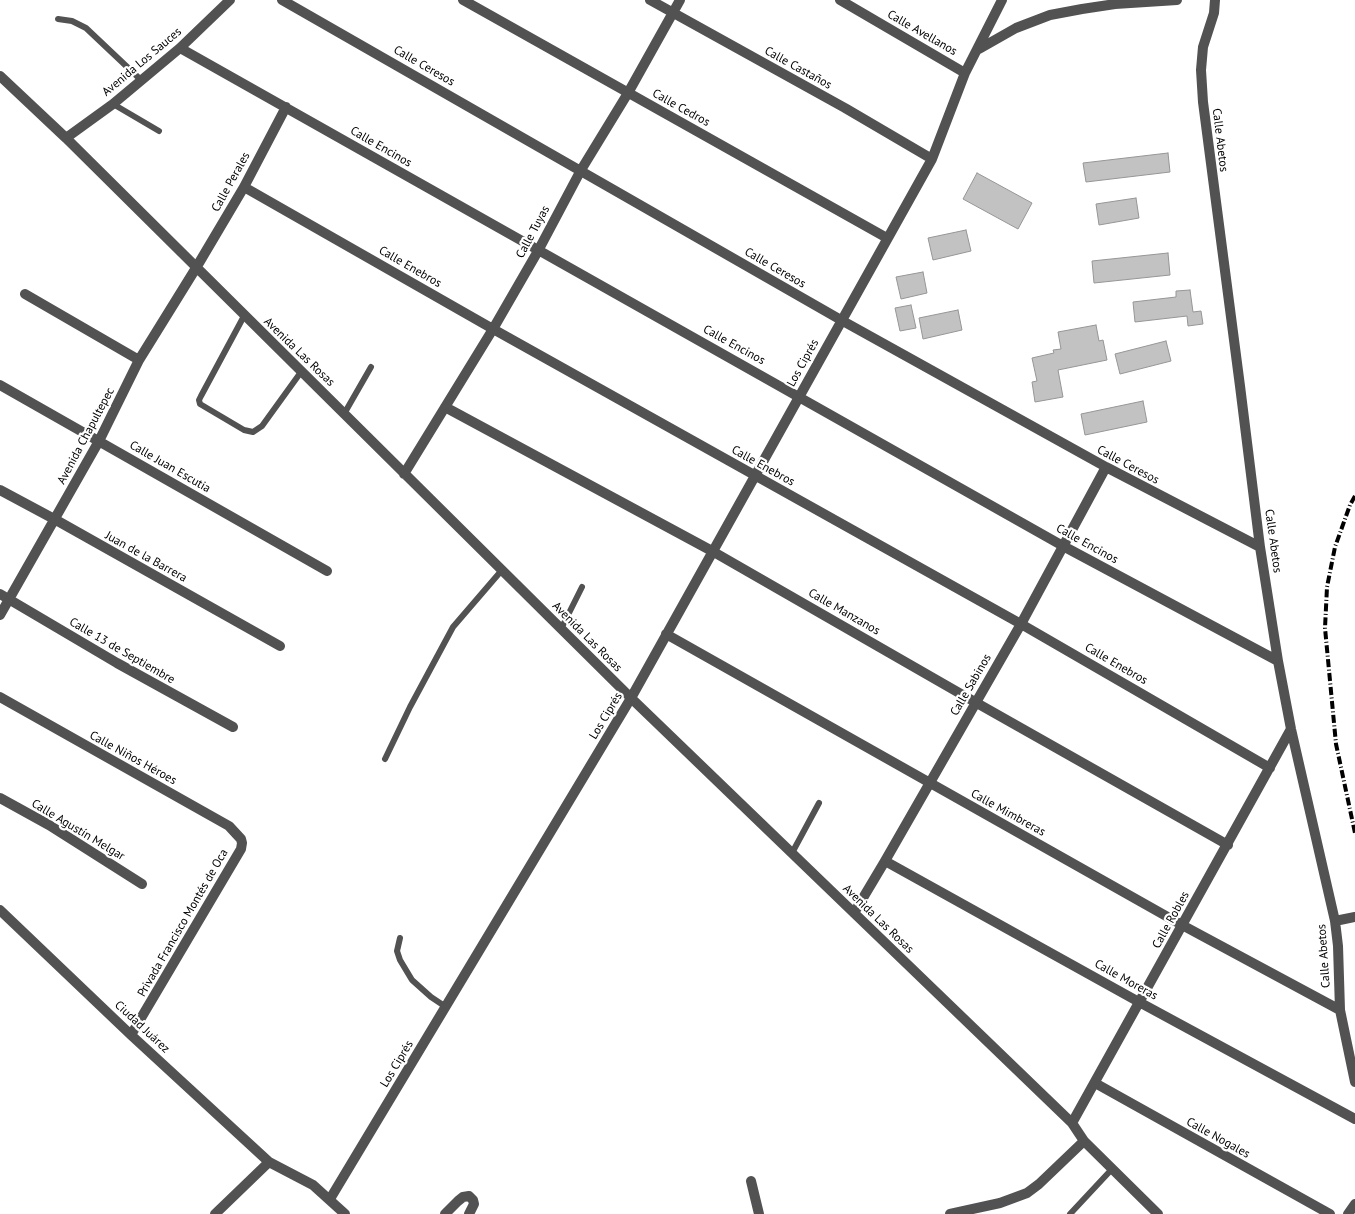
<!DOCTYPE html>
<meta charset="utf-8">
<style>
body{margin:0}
canvas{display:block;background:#fff}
</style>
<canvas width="1355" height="1214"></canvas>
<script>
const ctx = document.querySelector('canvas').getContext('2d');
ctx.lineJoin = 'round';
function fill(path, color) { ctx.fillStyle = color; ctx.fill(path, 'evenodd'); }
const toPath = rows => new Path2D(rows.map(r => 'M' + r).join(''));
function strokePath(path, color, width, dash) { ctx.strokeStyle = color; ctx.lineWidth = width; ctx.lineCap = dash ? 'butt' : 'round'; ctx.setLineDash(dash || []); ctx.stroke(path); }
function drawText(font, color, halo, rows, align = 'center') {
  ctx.font = font + ' "PT Sans",sans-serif'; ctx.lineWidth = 4.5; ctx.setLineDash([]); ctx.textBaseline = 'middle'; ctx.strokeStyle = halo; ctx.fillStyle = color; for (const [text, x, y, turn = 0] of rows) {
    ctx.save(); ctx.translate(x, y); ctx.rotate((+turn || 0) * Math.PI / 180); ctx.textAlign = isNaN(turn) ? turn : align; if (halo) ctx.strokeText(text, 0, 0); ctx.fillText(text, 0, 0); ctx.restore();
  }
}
const building = toPath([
 [1168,153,1170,172,1086,182,1083,163,1168,153],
 [977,173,1032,203,1018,229,963,199,977,173],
 [1136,198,1139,218,1099,225,1096,204,1136,198],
 [966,230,971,251,933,260,928,238,966,230],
 [1168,253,1170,275,1094,283,1092,261,1168,253],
 [923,272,927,293,901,299,896,277,923,272],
 [1190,290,1193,312,1201,311,1203,324,1188,326,1187,316,1135,322,1133,302,1176,297,1176,291,1190,290],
 [911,305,916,328,900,331,895,308,911,305],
 [958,310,962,330,923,339,919,318,958,310],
 [1096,325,1099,341,1103,340,1107,360,1058,370,1063,397,1035,402,1032,382,1037,381,1032,358,1054,353,1053,350,1061,349,1058,332,1096,325],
 [1166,341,1171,361,1120,374,1115,354,1166,341],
 [1143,401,1147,422,1085,435,1081,414,1143,401]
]);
const lane = toPath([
 [58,19,72,21,86,28,141,80],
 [113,104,159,131],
 [244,316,201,396,199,400,200,404,244,430,253,432,262,426,301,372],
 [344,414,371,367],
 [561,629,582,587],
 [385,759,410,707,453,627,502,570],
 [792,853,819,803],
 [400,938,397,951,400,960,412,980,431,997,446,1007],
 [1070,1214,1112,1169]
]);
const street = toPath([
 [282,0,841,320,1106,467,1260,547],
 [463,0,887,238],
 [650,0,845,108,932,159],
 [840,0,965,73],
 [1215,0,1214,13,1203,47,1201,70,1203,102,1240,386,1260,547,1278,661,1291,729,1335,921,1338,946,1340,1010,1355,1082],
 [180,48,1063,546,1278,661],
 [979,49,1016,28,1050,15,1082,9,1115,4,1177,0],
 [0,76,66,138,631,698,1072,1123,1084,1141,1158,1214],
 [66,138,113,104,180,48,230,0],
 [244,187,493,329,1021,624,1270,768],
 [25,294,139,360],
 [0,385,327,571],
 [445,407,712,551,975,702,1228,845],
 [404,474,493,329,538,251,581,170,628,93,680,0],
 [0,490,56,520,280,646],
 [0,594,117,663,233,727],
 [0,615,99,441,139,360,196,268,244,187,286,107],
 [666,634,1182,925,1340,1010],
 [0,697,229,826,241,839,242,843,241,849,131,1035],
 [0,798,49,825,142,884],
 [885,861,1139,1002,1355,1119],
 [0,910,131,1035,269,1162,313,1185,345,1214],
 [854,913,885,861,1021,624,1106,467],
 [1335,921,1355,917],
 [1095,1083,1330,1214],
 [1072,1123,1291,729],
 [751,1181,759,1214],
 [330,1199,631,698,932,159,965,73,1002,0],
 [215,1214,269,1162],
 [445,1214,458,1201,463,1197,469,1196,473,1200,474,1204,469,1214],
 [950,1214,1000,1203,1027,1193,1039,1184,1084,1141],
 [1348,1214,1355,1204]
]);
const rail = toPath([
 [1355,496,1350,505,1335,547,1327,587,1325,628,1336,744,1355,833]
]);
const streetNames = [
 ["Calle Avellanos",922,33,30],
 ["Avenida Los Sauces",142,62,-40],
 ["Calle Ceresos",424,66,30],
 ["Calle Castaños",798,68,29],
 ["Calle Cedros",681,108,29],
 ["Calle Abetos",1220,140,83],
 ["Calle Encinos",381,147,30],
 ["Calle Perales",231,182,-61],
 ["Calle Tuyas",533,232,-62],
 ["Calle Enebros",410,267,30],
 ["Calle Ceresos",775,268,30],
 ["Calle Encinos",734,345,29],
 ["Avenida Las Rosas",299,352,44],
 ["Los Ciprés",803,363,-61],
 ["Avenida Chapultepec",86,436,-62],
 ["Calle Ceresos",1128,465,28],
 ["Calle Enebros",763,466,29],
 ["Calle Juan Escutia",170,467,30],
 ["Calle Abetos",1273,541,82],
 ["Calle Encinos",1087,544,29],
 ["Juan de la Barrera",146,557,29],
 ["Calle Manzanos",844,612,30],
 ["Avenida Las Rosas",587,637,45],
 ["Calle 13 de Septiembre",122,651,30],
 ["Calle Enebros",1116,664,30],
 ["Calle Sabinos",971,685,-60],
 ["Los Ciprés",606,716,-59],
 ["Calle Niños Héroes",133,758,29],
 ["Calle Mimbreras",1008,813,29],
 ["Calle Agustín Melgar",78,830,31],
 ["Avenida Las Rosas",878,919,44],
 ["Calle Robles",1171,920,-61],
 ["Privada Francisco Montés de Oca",183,923,-60],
 ["Calle Abetos",1324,956,-94],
 ["Calle Moreras",1126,980,29],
 ["Ciudad Juárez",142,1027,43],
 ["Los Ciprés",397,1064,-59],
 ["Calle Nogales",1218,1138,29]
];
fill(building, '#c2c2c2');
strokePath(building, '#969696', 1);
strokePath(lane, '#525252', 6);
strokePath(street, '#525252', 10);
strokePath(rail, '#000', 4, [8, 2.5, 1, 2.5]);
drawText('12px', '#000', '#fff', streetNames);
</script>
